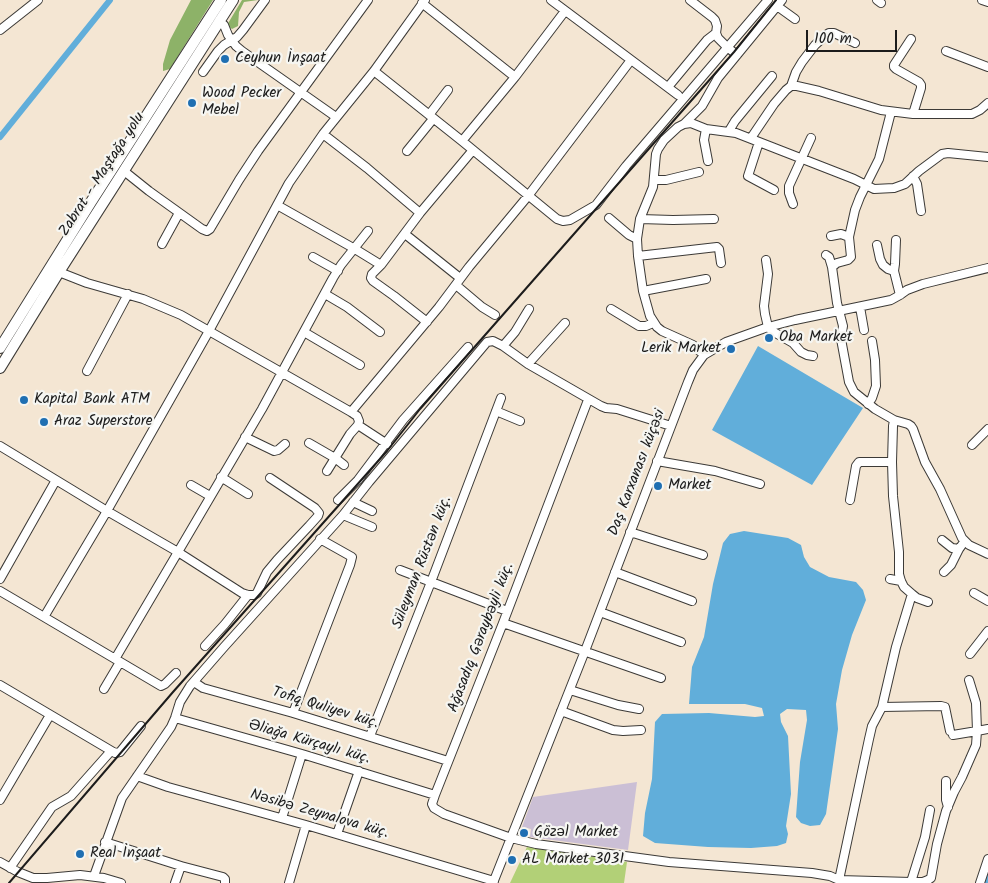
<!DOCTYPE html>
<meta charset="utf-8">
<style>
body{margin:0}
#map{position:relative;width:988px;height:883px;overflow:hidden;background:#f4e6d3;font-family:Kalam,sans-serif}
canvas{display:block}
.scale{position:absolute;left:806px;top:30px;width:91px;height:22px;box-sizing:border-box;border:2px solid #1c1c1c;border-top:0;padding-left:6px;font-size:15px;line-height:18px;white-space:nowrap;color:#1c1c1c;-webkit-text-stroke:4px #f6f6f2;paint-order:stroke}
</style>
<div id="map">
<canvas width="988" height="883"></canvas>
<div class="scale">100 m</div>
</div>
<script>
const ctx = document.querySelector('canvas').getContext('2d');
ctx.lineJoin = 'round';
function fill(path, color) { ctx.fillStyle = color; ctx.fill(path, 'evenodd'); }
const toPath = rows => new Path2D(rows.map(r => 'M' + r).join(''));
function strokePath(path, color, width, dash) { ctx.strokeStyle = color; ctx.lineWidth = width; ctx.lineCap = dash ? 'butt' : 'round'; ctx.setLineDash(dash || []); ctx.stroke(path); }
function drawText(font, color, halo, rows, align = 'center') {
  ctx.font = font + ' Kalam,sans-serif'; ctx.lineWidth = 4.5; ctx.setLineDash([]); ctx.textBaseline = 'middle'; ctx.strokeStyle = halo; ctx.fillStyle = color; for (const [text, x, y, turn = 0] of rows) {
    ctx.save(); ctx.translate(x, y); ctx.rotate((+turn || 0) * Math.PI / 180); ctx.textAlign = isNaN(turn) ? turn : align; if (halo) ctx.strokeText(text, 0, 0); ctx.fillText(text, 0, 0); ctx.restore();
  }
}
const industrial = toPath([
 [637,782,628,850,530,837,531,829,522,827,533,797]
]);
const green = toPath([
 [527,847,627,862,624,883,510,883]
]);
const forest = toPath([
 [191,0,213,0,170,69,163,71,163,64,170,40],
 [242,0,258,0,244,2,239,12,238,26,232,29,227,25]
]);
const water = toPath([
 [758,346,863,408,812,485,712,430],
 [744,531,788,538,801,545,804,557,810,567,829,577,856,582,863,590,866,600,852,635,842,670,836,704,838,729,826,814,820,825,810,826,801,823,796,817,800,762,807,720,806,710,787,709,780,714,781,722,788,736,791,794,786,826,788,834,786,843,777,846,751,848,708,847,655,843,643,836,645,813,652,779,655,722,662,714,709,713,755,717,764,716,762,708,745,704,689,704,692,667,704,637,713,584,723,543,730,534]
]);
const canal = toPath([
 [0,137,110,0],
 [986,883,988,876]
]);
const minor = toPath([
 [551,0,678,95],
 [690,0,712,17,715,20,717,26,716,33,718,38,727,47,737,55],
 [877,0,881,3],
 [982,0,988,2],
 [422,3,515,77],
 [777,6,795,19],
 [219,21,224,25,228,35,236,46,242,51,336,117],
 [0,30,38,0],
 [911,39,894,65,894,67,896,69,919,82,921,85,921,88,913,114],
 [946,51,988,67],
 [374,71,462,141,557,219,563,221,570,220,596,205,626,166,768,0],
 [203,72,218,51,224,45,237,37,243,30,265,0],
 [791,86,796,72,802,62,815,45,826,35,829,33,834,33,855,43],
 [668,87,707,40,716,33],
 [891,112,879,159,860,197,855,210,849,237,851,257,848,260,837,263,832,267,837,303,843,326,841,339,849,382,854,392,875,409,894,420,908,424,911,426,913,429,925,462,940,489,962,538,969,545,988,554],
 [429,115,448,90],
 [684,124,691,123,706,129,736,133,854,179,874,189,894,188,905,184,919,171,942,154,948,153,988,157],
 [706,129,704,140,708,161],
 [729,131,735,121,772,76],
 [323,134,367,168,420,213],
 [751,138,774,104,786,90,791,86,797,86,819,91,881,110,913,114,972,114,980,110,988,103],
 [462,141,515,77,565,11],
 [759,142,748,176,774,190],
 [407,151,433,119],
 [124,171,149,191,202,229,207,231,210,229,239,180,258,151,368,0],
 [913,176,917,184,921,211],
 [654,180,666,180,699,172],
 [793,204,789,193,789,186,811,138],
 [277,205,355,249,381,265],
 [609,218,629,235,637,239],
 [640,219,673,220,714,219],
 [405,234,460,278],
 [831,236,841,234,849,237],
 [896,240,895,264,894,271,900,295],
 [162,244,179,213],
 [877,245,880,259,883,265,888,269,894,271],
 [826,255,829,257,832,267],
 [638,256,717,247,719,249,721,263],
 [313,257,338,271],
 [766,260,768,274,764,306,765,314,768,327,772,331,793,343,801,352,807,355,813,356],
 [59,272,87,283,143,299,181,315,351,412,357,416,359,421,358,425,387,444],
 [456,285,482,307,495,315],
 [643,291,706,279],
 [325,294,347,307,380,332],
 [860,307,864,330],
 [611,309,639,326,646,326,653,323],
 [427,322,394,296,373,281,371,278,372,274,381,265,420,213,473,150],
 [304,332,360,365],
 [503,346,528,364,601,406,606,408,617,409,671,426],
 [704,355,693,345,662,331,657,327,650,316,643,291,638,256,637,239,640,219,653,187,656,154,658,149,664,140,678,127,684,124,702,106,718,78,782,0],
 [528,364,565,323],
 [87,371,128,294],
 [588,400,503,623,435,795,432,804,434,808,444,814,511,838,536,844,669,862,812,873,830,876,839,880,843,883],
 [868,404,872,398,876,386,875,360,872,341],
 [496,411,520,421],
 [351,412,439,307,469,267,528,196,631,60],
 [894,420,893,426,892,462,893,496,899,552,899,574,901,581,904,587,912,594,896,647,882,707,872,726,869,739,839,880,911,882,923,882,928,880,931,878,937,844,946,811,954,792,962,777,976,745,977,731,988,729],
 [245,437,274,451,278,450,285,444],
 [309,443,335,458,344,465],
 [972,445,988,429],
 [0,446,107,511,178,552,242,593,248,595,254,595,257,593,267,572,277,560,309,526,318,516,319,513,315,508,270,478],
 [657,461,715,471,760,484],
 [327,471,350,434,358,425],
 [221,477,248,494],
 [191,485,210,496],
 [338,500,358,480,403,420,468,347],
 [850,500,856,466,859,462,892,462],
 [353,502,372,511],
 [343,515,372,527],
 [630,532,703,555],
 [942,540,952,548,959,549],
 [400,570,507,611],
 [615,572,692,601],
 [944,572,951,565,959,549,964,542],
 [0,579,56,480],
 [890,579,901,581],
 [0,591,161,686,165,684,176,673],
 [974,593,988,601],
 [912,594,917,598,928,602],
 [600,612,681,642],
 [44,617,107,511,209,331,289,183,323,134,374,71,425,0],
 [503,623,661,678],
 [205,646,225,624,248,595],
 [970,654,988,631],
 [115,659,178,552,262,409,333,278,341,265,368,231],
 [194,682,203,688,293,713,448,761],
 [0,685,115,753,120,752,141,726],
 [104,689,120,662],
 [570,690,618,705,639,709],
 [882,707,941,706,945,707,950,731],
 [561,711,613,730,623,731,641,730],
 [293,713,350,565,352,557,320,539],
 [175,718,302,754,435,795],
 [953,735,977,731,976,703,969,680],
 [370,736,431,582,501,398],
 [137,776,168,787,306,825,494,881],
 [946,781,946,800,948,807],
 [0,800,50,715],
 [282,818,302,754],
 [337,834,359,771],
 [105,842,181,866,223,877,225,879,225,883],
 [0,862,18,872,33,878,47,878,80,875,104,878,121,883],
 [10,868,52,807,71,796,111,751],
 [94,876,122,798,171,727,175,718,180,702,190,686,224,647,343,515,369,482,487,342,493,341,503,346,515,332,529,309],
 [911,882,925,837,930,810],
 [175,883,181,866],
 [289,883,306,825],
 [493,883,585,651,688,382,693,370,704,355,726,342,768,327,795,320,891,300,900,295,907,290,923,284,988,268],
 [980,883,988,859]
]);
const major = toPath([
 [0,348,91,202,221,0],
 [0,368,59,272,233,0]
]);
const rail = toPath([
 [9,883,173,692,387,451,420,409,734,52,776,0]
]);
const markers = [
 [225,59,5,"#1f6fb2"],
 [192,103,5,"#1f6fb2"],
 [769,338,5,"#1f6fb2"],
 [731,349,5,"#1f6fb2"],
 [24,400,5,"#1f6fb2"],
 [44,422,5,"#1f6fb2"],
 [658,486,5,"#1f6fb2"],
 [524,833,5,"#1f6fb2"],
 [80,854,5,"#1f6fb2"],
 [512,860,5,"#1f6fb2"]
];
const poiNames = [
 ["Ceyhun İnşaat",235,59],
 ["Wood Pecker",202,94],
 ["Mebel",202,111],
 ["Oba Market",779,338],
 ["Lerik Market",721,349,"right"],
 ["Kapital Bank ATM",34,400],
 ["Araz Superstore",54,422],
 ["Market",668,486],
 ["Gözəl Market",534,833],
 ["Real İnşaat",90,854],
 ["AL Market 3031",522,860]
];
const streetNames = [
 ["Zabrat - Maştağa yolu",103,175,-57],
 ["Daş Karxanası küçəsi",638,473,-69],
 ["Süleyman Rüstən küç.",423,563,-69],
 ["Ağasadıq Gəraybəyli küç.",482,638,-69],
 ["Tofiq Quliyev küç.",325,709,17],
 ["Əliağa Kürçaylı küç.",309,743,16],
 ["Nəsibə Zeynalova küç.",319,815,16]
];
fill(industrial, '#cbbfd5');
fill(green, '#b2d077');
fill(forest, '#8db268');
fill(water, '#61aeda');
strokePath(canal, '#61aeda', 6);
strokePath(minor, '#3c3a37', 10);
strokePath(major, '#3c3a37', 12);
strokePath(minor, '#fff', 8);
strokePath(major, '#fff', 10);
strokePath(rail, '#1c1c1c', 2);
for (const [x, y, r, color] of markers) { const dot = new Path2D(); dot.arc(x, y, r, 0, 2 * Math.PI); ctx.fillStyle = color; ctx.fill(dot); strokePath(dot, '#f6f6f2', 2); }
drawText('15px', '#1c1c1c', '#f6f6f2', poiNames, 'left');
drawText('15px', '#1c1c1c', '#f6f6f2', streetNames);
</script>
